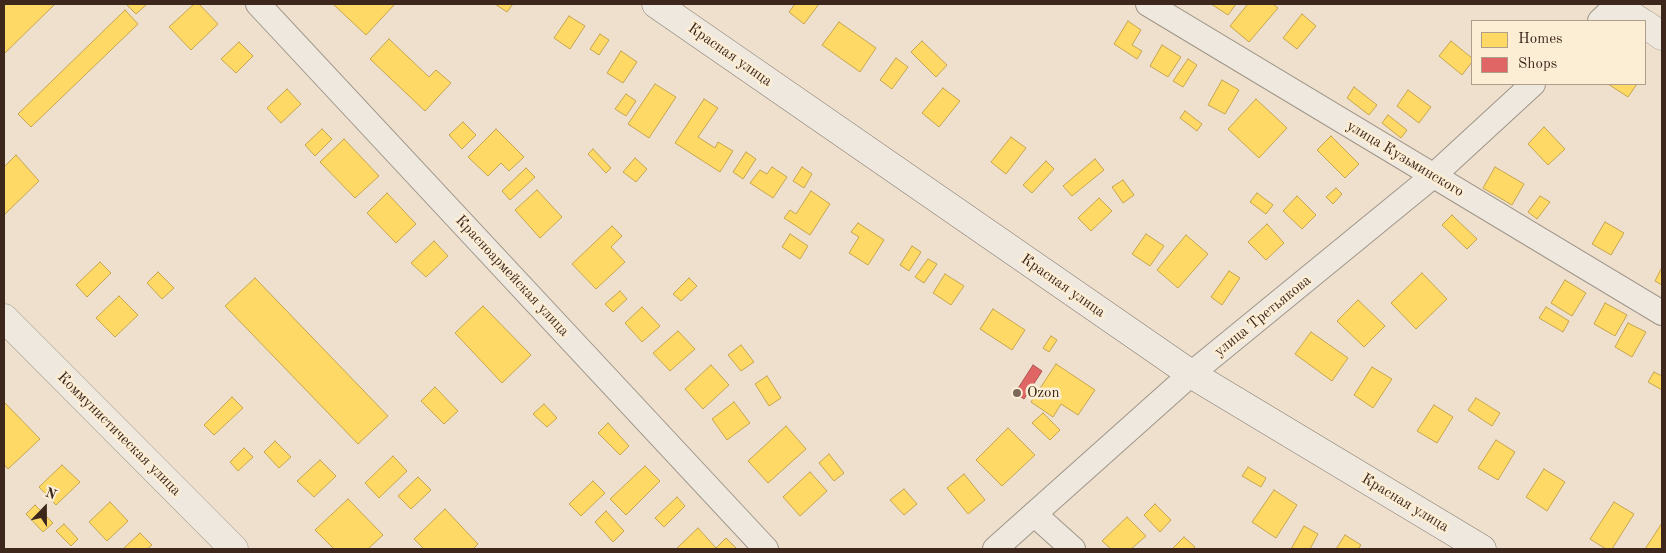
<!DOCTYPE html>
<meta charset="utf-8">
<style>
body{margin:0}
#map{position:relative;width:1666px;height:553px;overflow:hidden;background:#eee0cc;font-family:"Old Standard TT",serif}
canvas{display:block}
.frame{position:absolute;inset:0;border:5px solid #3d271c;pointer-events:none}
.legend{position:absolute;left:1471px;top:20px;width:175px;height:65px;box-sizing:border-box;background:#fcedd5;border:1px solid #b09e8b;margin:0;padding:6px 9px;list-style:none;font-size:15px;color:#3d271c}
.legend li{display:flex;align-items:center;gap:10px;height:25px}
.legend b{width:25px;border:1px solid #b09e8b}
.north{position:absolute;left:20px;top:483px;width:50px;height:50px;-webkit-text-stroke:4px #fcedd5;paint-order:stroke;rotate:22deg;font-size:14px;font-weight:700;line-height:20px;text-align:center;color:#3d271c}
.north::after{content:'';display:block;margin:auto;width:18px;height:22px;background:#3d271c;clip-path:polygon(50% 0,100% 100%,50% 72%,0 100%)}
</style>
<div id="map">
<canvas width="1666" height="553"></canvas>
<div class="frame"></div>
<ul class="legend">
<li><b style="height:14px;background:#ffd966"></b>Homes</li>
<li><b style="height:14px;background:#e06666"></b>Shops</li>
</ul>
<div class="north">N</div>
</div>
<script>
const ctx = document.querySelector('canvas').getContext('2d');
ctx.lineJoin = 'round';
function fill(path, color) { ctx.fillStyle = color; ctx.fill(path, 'evenodd'); }
const toPath = rows => new Path2D(rows.map(r => 'M' + r).join(''));
function strokePath(path, color, width, dash) { ctx.strokeStyle = color; ctx.lineWidth = width; ctx.lineCap = dash ? 'butt' : 'round'; ctx.setLineDash(dash || []); ctx.stroke(path); }
function drawText(font, color, halo, rows, align = 'center') {
  ctx.font = font + ' "Old Standard TT",serif'; ctx.lineWidth = 5; ctx.setLineDash([]); ctx.textBaseline = 'middle'; ctx.strokeStyle = halo; ctx.fillStyle = color; for (const [text, x, y, turn = 0] of rows) {
    ctx.save(); ctx.translate(x, y); ctx.rotate((+turn || 0) * Math.PI / 180); ctx.textAlign = isNaN(turn) ? turn : align; if (halo) ctx.strokeText(text, 0, 0); ctx.fillText(text, 0, 0); ctx.restore();
  }
}
const homes = toPath([
 [4,4,55,4,4,54,4,4],
 [126,4,147,4,136,14,126,4],
 [194,4,199,4,218,24,191,50,169,27,194,4],
 [333,4,395,4,366,35,333,4],
 [495,4,513,4,507,12,495,4],
 [795,4,819,4,804,24,789,12,795,4],
 [1211,4,1236,4,1228,15,1211,4],
 [1248,4,1273,4,1278,8,1249,42,1230,26,1248,4],
 [125,10,138,24,31,127,18,114,125,10],
 [1302,14,1316,26,1297,49,1283,38,1302,14],
 [569,16,585,26,570,49,554,38,569,16],
 [1128,21,1141,30,1132,45,1142,51,1137,59,1114,44,1128,21],
 [839,22,876,48,860,72,822,45,839,22],
 [600,34,609,40,599,55,590,49,600,34],
 [389,39,429,77,436,70,451,83,425,111,370,59,389,39],
 [922,41,947,65,936,77,911,52,922,41],
 [1451,41,1472,58,1472,62,1462,75,1439,56,1451,41],
 [239,42,253,56,236,73,221,59,239,42],
 [1162,45,1181,57,1168,77,1150,66,1162,45],
 [621,51,637,62,623,83,607,73,621,51],
 [896,58,908,67,892,89,880,80,896,58],
 [1188,59,1197,65,1183,87,1173,81,1188,59],
 [1222,80,1239,90,1225,114,1208,105,1222,80],
 [655,84,676,97,649,138,628,124,655,84],
 [1608,84,1637,84,1628,97,1608,84],
 [1354,87,1377,105,1369,115,1347,98,1354,87],
 [943,88,960,101,939,127,922,113,943,88],
 [287,89,301,104,281,123,267,108,287,89],
 [1408,90,1431,107,1419,123,1397,106,1408,90],
 [626,94,636,101,626,116,615,109,626,94],
 [704,99,718,108,698,137,715,148,718,142,733,151,720,172,675,143,704,99],
 [1256,99,1287,128,1259,158,1228,129,1256,99],
 [1185,111,1202,124,1197,131,1180,118,1185,111],
 [1388,115,1407,130,1401,138,1382,123,1388,115],
 [463,122,476,135,462,149,449,135,463,122],
 [1544,127,1565,149,1548,165,1528,144,1544,127],
 [322,129,332,139,315,156,305,145,322,129],
 [496,129,524,157,509,171,501,163,488,176,468,157,496,129],
 [1331,136,1359,164,1345,178,1317,150,1331,136],
 [1011,137,1026,148,1006,174,991,162,1011,137],
 [344,139,379,176,355,198,320,162,344,139],
 [593,149,611,168,606,173,588,154,593,149],
 [746,152,756,159,743,179,733,172,746,152],
 [16,155,39,181,4,215,4,167,16,155],
 [635,158,647,169,636,182,623,172,635,158],
 [1095,159,1104,170,1072,196,1063,186,1095,159],
 [1046,161,1054,169,1032,193,1023,185,1046,161],
 [772,167,787,177,773,198,750,183,760,170,767,174,772,167],
 [802,167,812,174,804,188,793,181,802,167],
 [1495,167,1524,184,1512,205,1483,188,1495,167],
 [526,168,535,177,510,200,502,191,526,168],
 [1123,180,1134,195,1123,203,1112,187,1123,180],
 [1336,188,1342,194,1333,204,1326,197,1336,188],
 [537,190,562,217,540,238,515,210,537,190],
 [811,191,830,204,810,235,784,218,790,210,796,214,811,191],
 [387,193,416,224,396,243,367,213,387,193],
 [1257,193,1273,205,1266,214,1250,202,1257,193],
 [1297,196,1316,215,1302,229,1283,211,1297,196],
 [1540,196,1550,202,1537,219,1528,212,1540,196],
 [1099,198,1112,211,1091,231,1078,218,1099,198],
 [1452,215,1477,239,1467,249,1442,225,1452,215],
 [1605,222,1624,233,1611,255,1592,244,1605,222],
 [858,223,884,240,868,265,849,253,859,237,851,232,858,223],
 [1267,224,1284,243,1266,260,1248,242,1267,224],
 [612,226,622,236,611,247,625,262,596,289,572,264,612,226],
 [790,234,808,246,800,259,782,247,790,234],
 [1146,234,1164,246,1150,266,1132,254,1146,234],
 [1186,235,1208,254,1178,288,1157,270,1186,235],
 [434,241,448,256,426,277,411,263,434,241],
 [912,246,921,252,909,271,900,265,912,246],
 [928,259,937,264,924,283,915,277,928,259],
 [100,262,111,273,87,297,76,285,100,262],
 [1662,267,1662,285,1655,281,1662,267],
 [1229,271,1240,278,1222,305,1211,297,1229,271],
 [158,272,174,288,162,299,147,283,158,272],
 [1422,273,1447,299,1416,329,1391,303,1422,273],
 [945,274,964,286,951,305,933,293,945,274],
 [255,278,388,416,358,444,225,306,255,278],
 [689,278,697,286,681,301,673,294,689,278],
 [1565,280,1586,293,1572,316,1551,303,1565,280],
 [620,291,627,299,613,312,605,304,620,291],
 [119,296,138,315,115,337,96,318,119,296],
 [1358,300,1385,326,1364,347,1337,321,1358,300],
 [1605,303,1627,315,1615,336,1594,324,1605,303],
 [483,306,531,355,502,383,455,333,483,306],
 [642,307,660,326,642,342,625,323,642,307],
 [1546,307,1569,321,1563,332,1539,318,1546,307],
 [993,309,1025,330,1012,350,980,329,993,309],
 [1628,323,1646,332,1632,357,1615,347,1628,323],
 [678,331,695,349,670,371,653,353,678,331],
 [1311,332,1348,358,1332,381,1295,354,1311,332],
 [1051,336,1057,340,1049,352,1043,348,1051,336],
 [741,345,754,362,741,371,728,355,741,345],
 [1056,364,1095,390,1078,415,1061,404,1053,417,1031,402,1056,364],
 [711,365,729,385,703,409,685,389,711,365],
 [1372,367,1392,379,1373,408,1354,395,1372,367],
 [1654,372,1662,376,1662,390,1648,382,1654,372],
 [767,376,781,398,769,406,755,384,767,376],
 [435,387,458,411,444,424,421,401,435,387],
 [232,397,243,408,214,435,204,425,232,397],
 [1476,398,1500,413,1492,426,1468,410,1476,398],
 [4,402,40,439,8,469,4,464,4,402],
 [734,402,750,423,727,440,712,419,734,402],
 [544,404,557,418,547,427,533,414,544,404],
 [1434,405,1453,417,1437,443,1417,431,1434,405],
 [1043,413,1060,430,1050,440,1032,423,1043,413],
 [608,423,629,446,620,455,598,433,608,423],
 [786,426,806,449,768,483,748,461,786,426],
 [1008,428,1035,455,1002,486,976,460,1008,428],
 [1496,440,1515,452,1498,480,1478,468,1496,440],
 [275,441,291,457,279,468,264,452,275,441],
 [244,448,253,457,238,471,230,462,244,448],
 [829,454,844,473,834,481,819,463,829,454],
 [393,456,407,471,379,498,365,483,393,456],
 [320,460,336,476,314,497,297,481,320,460],
 [62,465,80,482,56,505,39,487,62,465],
 [645,466,660,481,626,515,610,499,645,466],
 [1248,467,1266,478,1261,487,1242,476,1248,467],
 [1544,469,1565,482,1547,511,1526,497,1544,469],
 [810,472,827,491,800,516,783,497,810,472],
 [964,474,985,500,968,514,947,488,964,474],
 [418,477,431,490,411,509,398,496,418,477],
 [593,481,605,493,581,516,569,504,593,481],
 [904,489,917,504,904,515,890,500,904,489],
 [1274,490,1297,505,1276,538,1252,522,1274,490],
 [677,497,685,506,664,527,655,518,677,497],
 [348,499,383,535,368,549,334,549,315,530,348,499],
 [110,502,128,521,107,541,89,522,110,502],
 [1614,502,1634,514,1612,549,1606,549,1590,539,1614,502],
 [1155,504,1171,520,1160,532,1144,515,1155,504],
 [35,505,53,523,43,532,26,514,35,505],
 [445,509,478,544,473,549,424,549,414,539,445,509],
 [606,511,624,531,613,542,595,522,606,511],
 [1127,517,1146,536,1131,549,1111,549,1102,541,1127,517],
 [1662,523,1662,549,1645,549,1662,523],
 [64,524,78,539,71,546,56,531,64,524],
 [1304,526,1318,534,1310,549,1291,549,1304,526],
 [698,528,716,548,726,538,737,549,676,549,698,528],
 [140,533,152,545,147,549,123,549,140,533],
 [1345,535,1361,545,1358,549,1336,549,1345,535],
 [1184,537,1195,547,1193,549,1172,549,1184,537]
]);
const shops = toPath([
 [1033,365,1042,371,1024,399,1015,393,1033,365]
]);
const minor = toPath([
 [258,4,766,549],
 [1148,4,1662,313],
 [1600,21,1618,4],
 [1034,514,1073,549],
 [995,549,1191,374,1433,176,1533,84]
]);
const tertiary = toPath([
 [1613,4,1640,21],
 [1645,24,1662,36],
 [4,318,234,549]
]);
const secondary = toPath([
 [656,4,1191,374,1482,549]
]);
const markers = [
 [1017,393,5,"#7b685a"]
];
const streetNames = [
 ["Красная улица",730,55,35],
 ["улица Кузьминского",1405,159,31],
 ["Красноармейская улица",512,276,47],
 ["Красная улица",1063,286,35],
 ["улица Третьякова",1263,316,-39],
 ["Коммунистическая улица",119,434,45],
 ["Красная улица",1405,503,31]
];
const poiNames = [
 ["Ozon",1027,393]
];
fill(homes, '#ffd966');
strokePath(homes, '#c5a450', 1);
fill(shops, '#e06666');
strokePath(shops, '#af5350', 1);
strokePath(minor, '#9f9589', 26);
strokePath(tertiary, '#9f9589', 29);
strokePath(secondary, '#877c71', 29);
strokePath(minor, '#efe8df', 24);
strokePath(tertiary, '#efe8df', 28);
strokePath(secondary, '#efe8df', 28);
for (const [x, y, r, color] of markers) { const dot = new Path2D(); dot.arc(x, y, r, 0, 2 * Math.PI); ctx.fillStyle = color; ctx.fill(dot); strokePath(dot, '#fcedd5', 2); }
drawText('15px', '#3d271c', '#fcedd5', streetNames);
drawText('15px', '#3d271c', '#fcedd5', poiNames, 'left');
</script>
